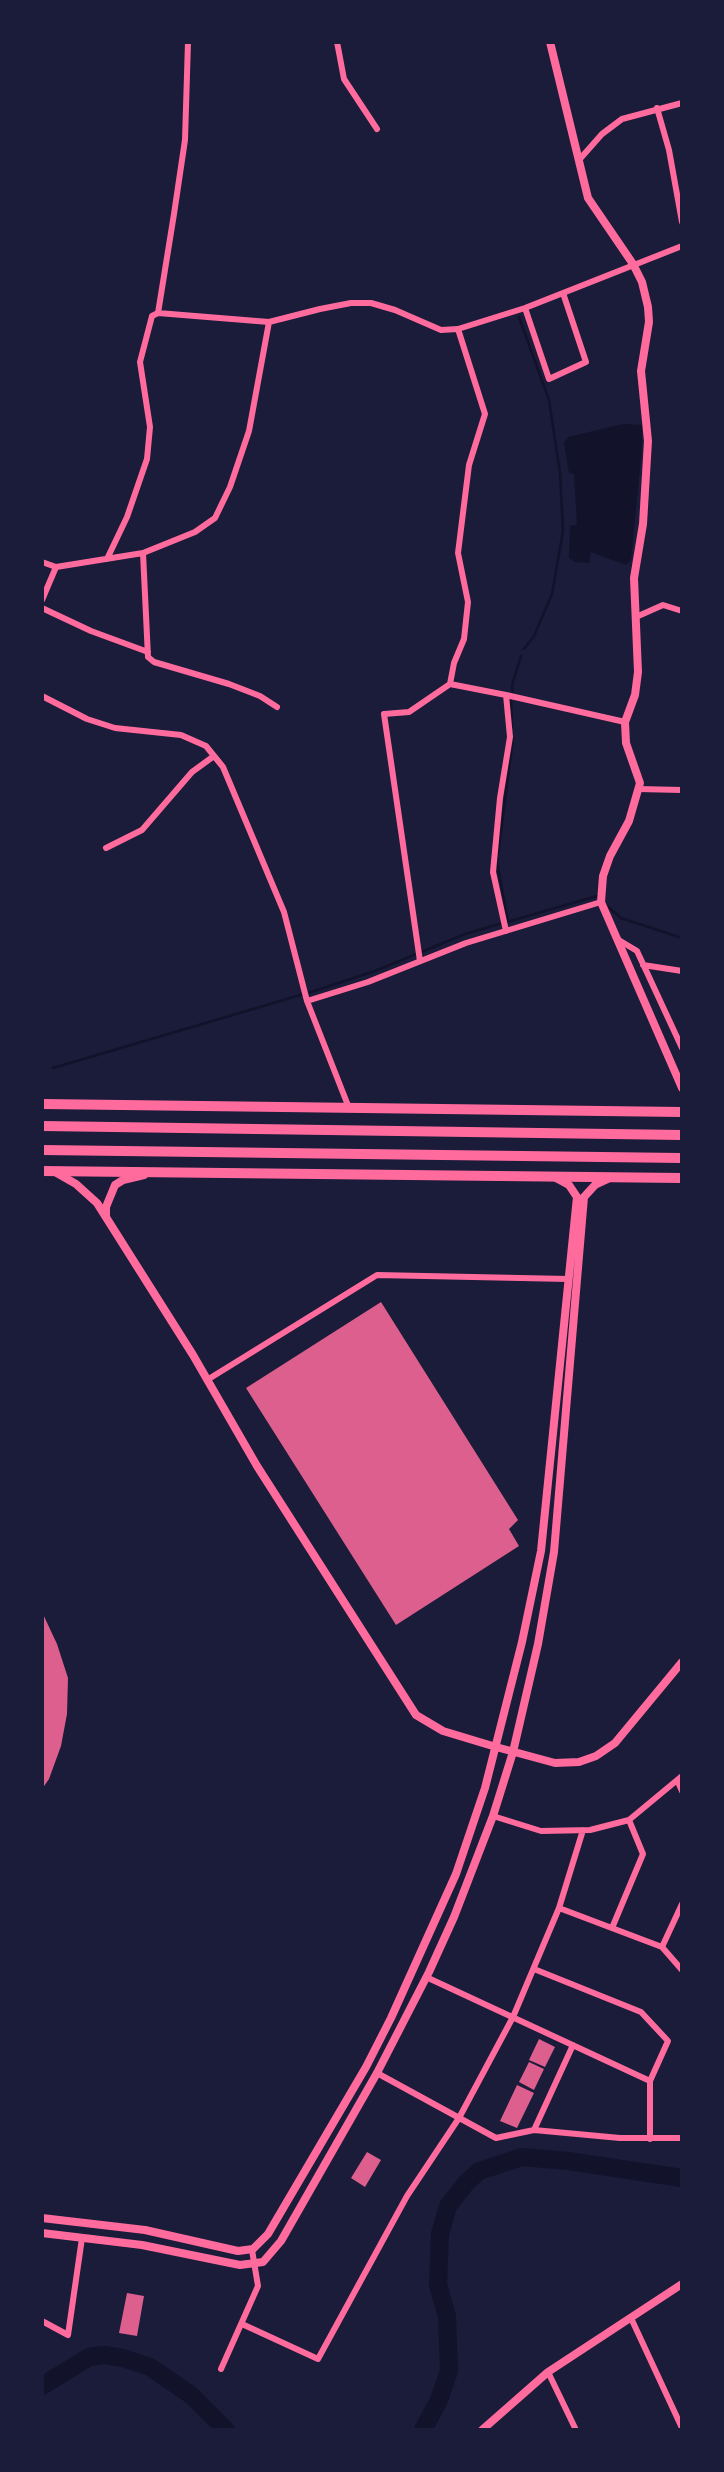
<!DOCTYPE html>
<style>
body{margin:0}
#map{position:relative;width:724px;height:2472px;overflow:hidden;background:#1b1b3a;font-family:Helvetica,sans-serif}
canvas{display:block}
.frame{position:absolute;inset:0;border:44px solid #1b1b3a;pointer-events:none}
</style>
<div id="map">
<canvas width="724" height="2472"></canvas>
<div class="frame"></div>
</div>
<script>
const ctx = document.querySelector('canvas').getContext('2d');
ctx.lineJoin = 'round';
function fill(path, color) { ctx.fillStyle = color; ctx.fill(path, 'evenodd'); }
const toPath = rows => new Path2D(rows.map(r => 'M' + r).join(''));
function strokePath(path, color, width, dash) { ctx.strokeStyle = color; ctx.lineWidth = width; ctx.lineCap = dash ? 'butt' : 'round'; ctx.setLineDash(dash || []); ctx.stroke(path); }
const water = toPath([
 [623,424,642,425,642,448,631,560,626,565,591,552,589,563,575,562,569,558,570,526,577,525,574,474,569,473,564,443,568,437]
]);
const stream = toPath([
 [519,317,549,400,560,473,563,531,552,594,534,636,524,649],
 [513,695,512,685,521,656],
 [511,701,512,728],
 [606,905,621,918,682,938],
 [508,922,497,862,513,738],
 [53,1068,314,991,375,971,465,934,597,896,599,898]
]);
const river = toPath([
 [42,2386,89,2357,104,2355,123,2358,150,2367,191,2395,226,2430],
 [423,2430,439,2400,449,2371,447,2316,438,2285,440,2234,448,2206,466,2183,479,2171,522,2157,568,2161,682,2178]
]);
const building = toPath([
 [381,1302,518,1520,509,1529,519,1546,396,1625,246,1388],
 [42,1612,57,1644,68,1678,67,1714,61,1746,49,1779,42,1789],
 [539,2039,555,2047,545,2067,529,2060],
 [529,2062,544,2069,534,2090,519,2082],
 [517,2085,534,2093,517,2128,500,2121],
 [367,2152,381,2160,365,2187,351,2178],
 [127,2293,144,2296,137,2336,119,2333]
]);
const minor = toPath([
 [337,42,344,79,377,129],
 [657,108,669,150,682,222],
 [579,160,602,134,622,119,682,103],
 [525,308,549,379,586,362,563,293],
 [158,313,269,322,320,309,351,303,371,303,395,310,441,330,458,329,525,308,682,246],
 [143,553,148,657,154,662,229,684,260,696,277,707],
 [107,559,127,517,147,459,150,427,140,362,152,316,158,313,174,214,185,140,188,42],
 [42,562,56,567,143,553,195,532,215,518,230,487,249,431,269,322],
 [42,600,56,567],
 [42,608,91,631,148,652],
 [636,617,663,605,682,611],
 [450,684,454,663,464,639,468,602,458,553,469,465,485,414,458,329],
 [506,695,510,737,500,798,493,872,506,931],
 [42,696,87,719,115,728,181,735,206,746,223,767,284,912,307,1001,349,1108],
 [638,789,682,790],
 [106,848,142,830,192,772,214,756],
 [617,939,637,951,682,1048],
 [420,961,384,714,409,712,450,684,506,695,625,722],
 [643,965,682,971],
 [307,1001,368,982,466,943,601,902],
 [207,1380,377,1275,568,1279],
 [678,1782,682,1791],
 [493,1816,541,1831,590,1830,629,1820,682,1776],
 [559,1908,662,1947,682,1970],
 [612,1928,643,1854,629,1820],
 [662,1947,682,1904],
 [534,1969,641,2012,668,2041,650,2081,650,2139],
 [426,1977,650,2081],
 [377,2073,496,2138,534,2130,620,2138,682,2138],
 [534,2130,573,2045],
 [631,2318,682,2428],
 [42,2321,68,2335,82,2238],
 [242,2324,318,2359,407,2196,459,2118,513,2017,559,1908,583,1830],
 [221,2369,258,2286,252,2250],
 [548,2372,576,2430]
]);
const tertiary = toPath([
 [550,42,588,198,633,264,642,282,648,307,649,322,641,371,648,441,643,524,634,578,638,672,635,695,625,722,626,743,640,783,629,821,610,856,603,876,601,902,682,1088],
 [55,1172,76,1184,97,1203,193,1355,257,1466,416,1715,443,1731,496,1747,555,1763,579,1762,596,1756,615,1743,682,1662],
 [106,1216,106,1207,115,1185,123,1180,144,1175],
 [42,2218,145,2230,238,2251,253,2249,268,2234,366,2067,391,2018,456,1874,485,1788,522,1642,541,1551,577,1197,569,1185,556,1178],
 [42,2233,142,2245,240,2265,263,2262,281,2241,377,2073,429,1972,454,1917,493,1816,513,1752,538,1644,554,1552,584,1197,595,1185,610,1178],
 [482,2430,548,2372,682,2284]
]);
const trunk = toPath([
 [42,1104,682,1112],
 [42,1171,682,1178]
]);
const motorway = toPath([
 [42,1126,682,1135],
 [42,1150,682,1158]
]);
fill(water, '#12122b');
strokePath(stream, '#12122b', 2.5);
strokePath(river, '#12122b', 18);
fill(building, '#dd5f8e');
strokePath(minor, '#ff6b9d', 6);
strokePath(tertiary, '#ff6b9d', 8);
strokePath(trunk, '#ff6b9d', 10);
strokePath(motorway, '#ff6b9d', 10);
</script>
